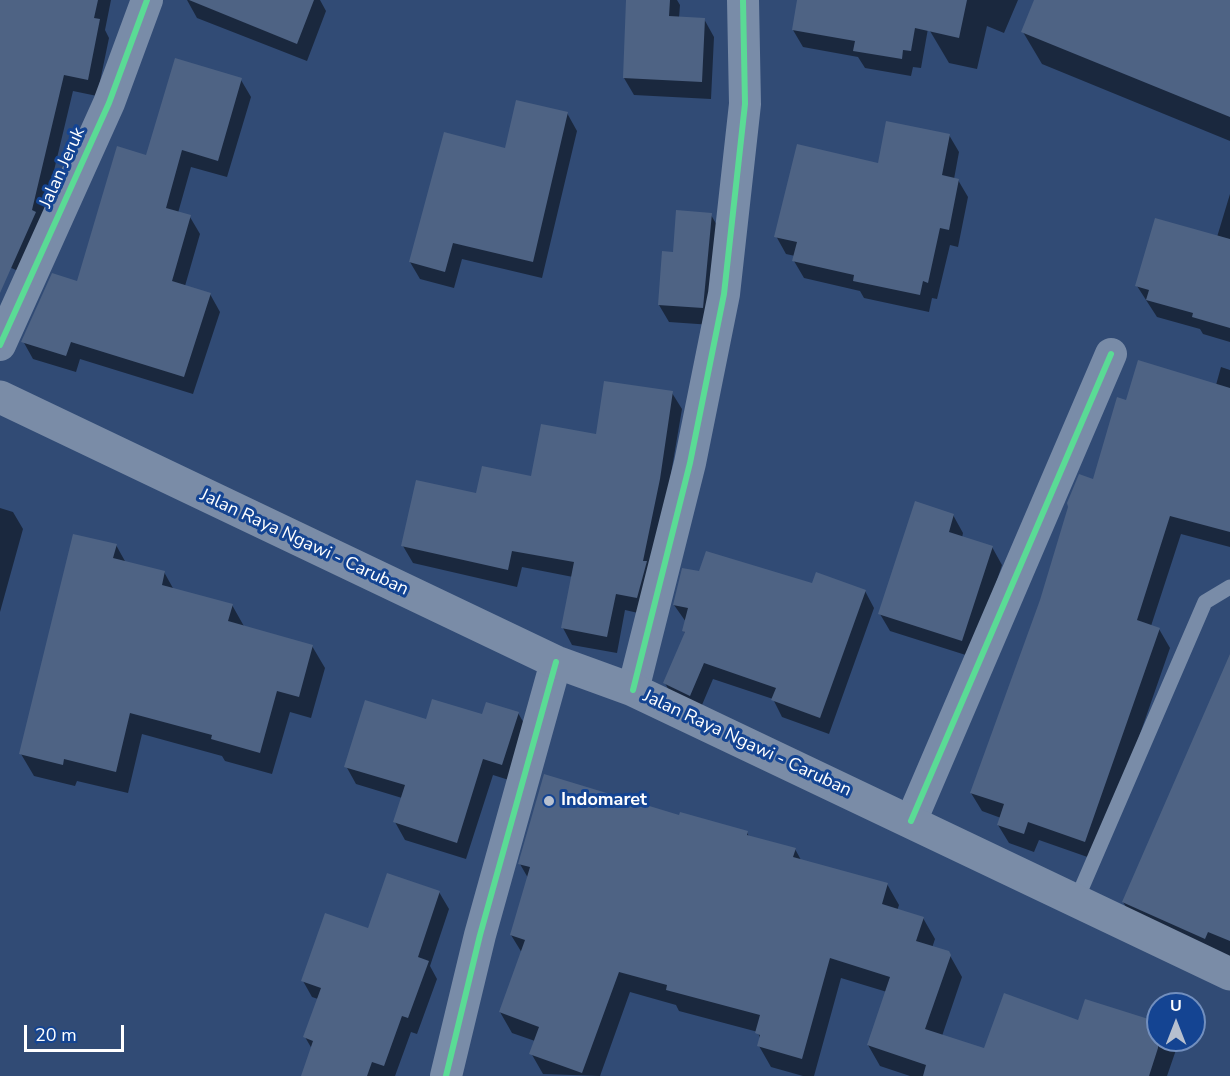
<!DOCTYPE html>
<style>
body{margin:0}
#map{position:relative;width:1230px;height:1076px;overflow:hidden;background:#314b75;font-family:"Nunito Sans",sans-serif}
canvas{display:block}
.north{position:absolute;left:1146px;top:992px;width:60px;height:60px;box-sizing:border-box;background:#144492;border:2px solid #728fbe;border-radius:50%;rotate:0deg;font-size:16px;font-weight:700;line-height:24px;text-align:center;color:#fff}
.north::after{content:'';display:block;margin:auto;width:21px;height:27px;background:#b7c0cf;clip-path:polygon(50% 0,100% 100%,50% 72%,0 100%)}
.scale{position:absolute;left:24px;top:1025px;width:100px;height:27px;box-sizing:border-box;border:3px solid #fff;border-top:0;padding-left:8px;font-size:18px;line-height:21px;white-space:nowrap;color:#fff;-webkit-text-stroke:4px #144492;paint-order:stroke}
</style>
<div id="map">
<canvas width="1230" height="1076"></canvas>
<div class="north">U</div>
<div class="scale">20 m</div>
</div>
<script>
const ctx = document.querySelector('canvas').getContext('2d');
ctx.lineJoin = 'round';
function fill(path, color) { ctx.fillStyle = color; ctx.fill(path, 'evenodd'); }
const toPath = rows => new Path2D(rows.map(r => 'M' + r).join(''));
function strokePath(path, color, width, dash) { ctx.strokeStyle = color; ctx.lineWidth = width; ctx.lineCap = dash ? 'butt' : 'round'; ctx.setLineDash(dash || []); ctx.stroke(path); }
function drawText(font, color, halo, rows, align = 'center') {
  ctx.font = font + ' "Nunito Sans",sans-serif'; ctx.lineWidth = 6; ctx.setLineDash([]); ctx.textBaseline = 'middle'; ctx.strokeStyle = halo; ctx.fillStyle = color; for (const [text, x, y, turn = 0] of rows) {
    ctx.save(); ctx.translate(x, y); ctx.rotate((+turn || 0) * Math.PI / 180); ctx.textAlign = isNaN(turn) ? turn : align; if (halo) ctx.strokeText(text, 0, 0); ctx.fillText(text, 0, 0); ctx.restore();
  }
}
const shadow = toPath([
 [0,0,111,0,105,30,109,38,97,96,73,91,41,225,25,274,0,263],
 [187,0,320,0,326,11,307,61,197,18],
 [628,0,677,0,680,5,679,18,704,19,714,37,711,99,634,95,624,78],
 [799,0,884,0,929,23,921,68,913,67,911,76,865,68,858,57,803,47,793,30],
 [943,0,1018,0,1004,33,987,26,977,69,949,63,930,31],
 [1049,0,1230,0,1230,141,1042,64,1023,32],
 [241,80,251,97,227,177,191,167,178,213,190,217,200,234,185,286,210,294,220,312,193,394,80,359,76,372,33,359,23,341,78,283,147,157],
 [567,113,577,131,542,278,462,259,454,288,420,279,410,262,506,149],
 [949,135,959,152,954,179,958,180,968,197,958,247,950,245,937,299,932,298,929,312,864,298,860,291,804,278,794,261,795,256,786,254,776,236,879,165],
 [1230,194,1230,342,1203,334,1200,329,1157,317,1137,286,1217,237],
 [711,215,721,232,712,325,669,322,659,305,674,253],
 [1221,367,1230,370,1230,547,1181,534,1151,626,1159,629,1170,648,1096,860,1039,840,1034,852,1009,843,998,825,1001,818,982,811,971,793,1127,402,1216,385],
 [672,393,682,409,647,615,625,610,617,653,572,645,563,628,573,577,522,567,517,587,413,563,403,546,477,495,532,478],
 [0,508,13,512,23,529,0,612],
 [953,515,963,533,962,538,992,547,1002,565,972,657,890,631,880,614],
 [116,545,126,563,164,572,174,590,232,605,245,628,312,646,325,668,311,718,290,712,272,774,225,761,222,756,142,734,128,793,77,781,75,786,34,776,21,754],
 [813,585,865,591,874,608,829,734,782,717,773,699,713,679,699,712,674,700,665,683,686,634,683,630,686,622,674,605],
 [1230,657,1230,961,1139,928,1123,902],
 [518,713,528,730,512,781,493,775,466,859,405,840,395,822,402,798,356,784,346,766,427,721],
 [680,817,747,832,749,837,795,849,801,860,887,884,899,905,897,911,923,918,935,939,932,948,948,952,962,977,942,1036,985,1050,1079,1022,1158,1023,1158,1040,1173,1040,1177,1047,1167,1076,910,1076,880,1066,868,1045,887,992,841,978,814,1076,803,1076,771,1067,759,1046,760,1039,758,1032,679,1011,676,1005,630,992,600,1076,543,1074,531,1053,535,1041,512,1033,500,1012,522,953,511,935,528,878,520,864],
 [439,892,449,909,430,966,437,979,417,1034,411,1032,395,1076,302,1076,312,1049,305,1037,318,999,312,997,303,981,369,930]
]);
const building = toPath([
 [0,0,98,0,94,18,100,19,88,80,64,75,32,210,36,212,0,293],
 [189,0,314,0,297,44],
 [626,0,670,0,669,16,705,18,702,82,623,78],
 [797,0,967,0,959,38,915,28,911,51,903,50,902,59,853,51,855,41,792,30],
 [1034,0,1230,0,1230,117,1021,32],
 [175,58,242,78,218,161,182,150,166,208,191,215,172,281,211,293,184,377,71,342,66,356,21,342,52,273,77,281,117,146,146,155],
 [516,100,568,112,533,262,453,243,445,272,409,262,444,132,505,148],
 [886,121,950,134,942,175,959,179,949,230,940,228,928,283,923,281,920,295,853,281,854,275,792,261,797,242,774,237,797,144,878,163],
 [676,210,712,213,703,308,658,305,662,251,673,252],
 [1155,218,1230,239,1230,328,1192,317,1193,313,1146,300,1149,290,1135,286],
 [1138,360,1230,388,1230,532,1170,516,1137,620,1160,628,1085,842,1028,822,1024,834,997,825,1004,804,970,793,1040,600,1068,507,1067,503,1079,474,1093,479,1117,397,1126,400],
 [604,381,673,391,660,479,643,561,647,561,637,598,616,594,607,637,561,628,574,562,512,551,508,570,401,546,416,480,476,493,482,466,531,476,541,424,596,434],
 [915,501,954,514,949,532,993,546,962,641,878,614],
 [73,534,117,544,113,558,165,571,162,585,233,604,228,621,313,645,299,697,277,691,260,753,211,739,212,735,130,713,116,772,64,759,63,765,19,754],
 [706,551,812,583,816,572,866,590,820,718,771,700,776,688,704,663,690,696,663,683,685,632,682,631,688,608,673,605,682,568,699,571],
 [1230,654,1230,941,1208,932,1205,939,1122,902],
 [432,699,482,714,486,702,519,712,502,765,483,759,457,843,393,822,405,785,344,767,365,700,426,719],
 [544,774,679,815,680,812,748,831,747,835,796,848,793,857,888,883,882,904,924,917,916,941,949,951,951,955,925,1029,984,1048,1004,993,1078,1020,1085,999,1158,1022,1158,1048,1149,1076,923,1076,926,1065,867,1045,890,977,830,958,802,1059,757,1046,760,1035,755,1033,760,1015,666,990,667,985,619,972,582,1073,529,1054,539,1027,499,1012,525,940,510,935,530,867,518,864],
 [387,873,440,891,418,957,429,961,408,1018,402,1016,384,1066,372,1062,367,1076,301,1076,313,1041,303,1037,321,988,301,981,325,913,368,928]
]);
const service = toPath([
 [1076,901,1205,602,1230,587]
]);
const minor = toPath([
 [0,345,109,103,147,0],
 [633,690,690,463,724,294,745,104,743,0],
 [911,821,1111,354],
 [446,1076,480,935,556,662]
]);
const trunk = toPath([
 [0,397,556,662,633,690,1230,974]
]);
const cycleway = toPath([
 [0,345,109,103,147,0],
 [633,690,690,463,724,294,745,104,743,0],
 [911,821,1111,354],
 [446,1076,480,935,556,662]
]);
const markers = [
 [549,801,6,"#b7c0cf"]
];
const streetNames = [
 ["Jalan Jeruk",63,168,-66],
 ["Jalan Raya Ngawi - Caruban",304,543,25],
 ["Jalan Raya Ngawi - Caruban",747,744,25]
];
const poiNames = [
 ["Indomaret",561,801]
];
fill(shadow, '#0007');
fill(building, '#4e6384');
strokePath(service, '#798ca8', 15);
strokePath(minor, '#798ca8', 32);
strokePath(trunk, '#7a8ca7', 33);
strokePath(cycleway, '#5adb95', 6);
for (const [x, y, r, color] of markers) { const dot = new Path2D(); dot.arc(x, y, r, 0, 2 * Math.PI); ctx.fillStyle = color; ctx.fill(dot); strokePath(dot, '#144492', 2); }
drawText('18px', '#fff', '#144492', streetNames);
drawText('bold 18px', '#fff', '#144492', poiNames, 'left');
</script>
